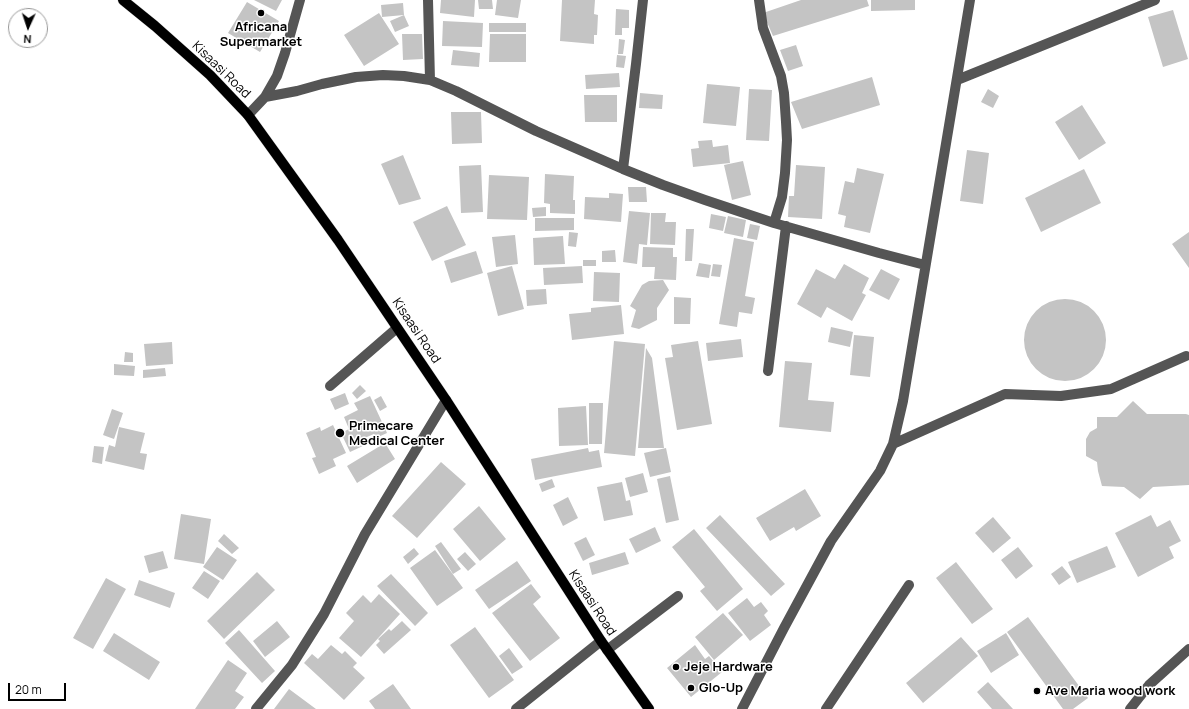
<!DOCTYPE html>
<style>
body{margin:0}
#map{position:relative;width:1189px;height:709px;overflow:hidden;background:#fff;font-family:Manrope,sans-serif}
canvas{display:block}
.north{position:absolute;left:8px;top:8px;width:40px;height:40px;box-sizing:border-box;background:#fff;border:1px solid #999;border-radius:50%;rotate:183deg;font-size:11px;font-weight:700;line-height:16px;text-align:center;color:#000}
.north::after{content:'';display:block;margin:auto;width:14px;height:18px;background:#000;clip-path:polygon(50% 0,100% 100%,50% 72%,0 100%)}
.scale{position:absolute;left:8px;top:683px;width:58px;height:18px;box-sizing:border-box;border:2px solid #000;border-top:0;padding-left:5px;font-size:12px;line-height:14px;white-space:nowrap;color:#000;-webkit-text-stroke:3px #fff;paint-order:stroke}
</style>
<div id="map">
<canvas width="1189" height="709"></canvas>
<div class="north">N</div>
<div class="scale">20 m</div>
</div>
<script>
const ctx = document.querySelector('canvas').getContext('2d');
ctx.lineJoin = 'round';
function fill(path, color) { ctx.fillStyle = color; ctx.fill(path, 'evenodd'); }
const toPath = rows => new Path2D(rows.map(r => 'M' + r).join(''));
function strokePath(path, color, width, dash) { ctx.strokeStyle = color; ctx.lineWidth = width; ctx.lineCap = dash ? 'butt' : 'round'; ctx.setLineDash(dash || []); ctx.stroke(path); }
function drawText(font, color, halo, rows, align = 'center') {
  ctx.font = font + ' Manrope,sans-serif'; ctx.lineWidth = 3; ctx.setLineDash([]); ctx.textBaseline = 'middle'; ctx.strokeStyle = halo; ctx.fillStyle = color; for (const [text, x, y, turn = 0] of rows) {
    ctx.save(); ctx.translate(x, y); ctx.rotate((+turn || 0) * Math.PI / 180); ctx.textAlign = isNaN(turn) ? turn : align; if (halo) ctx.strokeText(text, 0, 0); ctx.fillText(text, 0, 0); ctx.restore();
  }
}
const building = toPath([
 [254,0,282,0,276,11],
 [441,0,475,0,474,17,440,13],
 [478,0,492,0,493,9,479,9],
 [497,0,521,0,518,18,495,15],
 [562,0,595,0,594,14,598,15,597,35,594,35,594,44,560,41],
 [801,0,867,0,869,6,773,36,763,13],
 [871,0,915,0,915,10,871,11],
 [247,2,279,21,260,52,228,33],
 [403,3,404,15,382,17,381,5],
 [616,9,629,10,629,28,622,28,622,35,615,35],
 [1173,10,1188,59,1163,67,1148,17],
 [379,13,399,44,364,66,344,35],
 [404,15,409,26,395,32,390,21],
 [443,21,483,23,482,47,442,46],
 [489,23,526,23,526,32,489,32],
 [402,34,422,34,423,59,403,60],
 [490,34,526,34,526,62,489,62],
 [619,39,625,40,623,54,618,54],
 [796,45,803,66,788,71,780,50],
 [453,50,480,53,479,67,451,65],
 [617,55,626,56,624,68,616,67],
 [619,73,620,87,586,89,585,75],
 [872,77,880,105,802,129,791,102],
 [707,84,740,87,736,126,703,123],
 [749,89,772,90,769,141,746,140],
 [988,89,999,96,993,108,981,102],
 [640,93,663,95,662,109,639,108],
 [584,95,617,95,617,122,585,122],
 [1082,105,1106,143,1079,160,1055,122],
 [451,112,481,112,482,143,452,144],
 [712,140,713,147,728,145,730,163,693,167,691,149,699,148,698,141],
 [967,150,989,153,983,204,960,201],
 [403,155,421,199,399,205,381,164],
 [743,161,751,195,732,200,724,165],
 [481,165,483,212,461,213,459,166],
 [796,165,825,167,822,219,788,217,789,196,794,196],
 [857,168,884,174,870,233,844,227,846,216,838,214,845,181,854,183],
 [1084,169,1101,203,1041,232,1025,198],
 [545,174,574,176,573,200,575,200,575,214,550,213,550,204,544,203],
 [489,175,529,177,527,220,487,219],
 [628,187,646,187,647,202,629,202],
 [609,193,623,194,621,222,584,219,585,197,609,198],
 [447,206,466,245,432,261,413,222],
 [546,207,546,216,533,217,532,208],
 [629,211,650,213,647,245,639,244,637,264,623,262],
 [651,213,666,213,665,222,676,222,675,245,650,244],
 [711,214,726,217,723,231,709,228],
 [728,216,746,220,743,237,724,233],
 [535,218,574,218,574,230,535,231],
 [750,224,760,226,757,240,747,238],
 [686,229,694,229,692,261,685,261],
 [569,232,578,233,576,247,568,246],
 [1189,232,1189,268,1172,244],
 [515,235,518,264,496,267,492,237],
 [563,236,565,264,534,265,533,238],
 [734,238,754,242,745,296,755,298,752,314,739,312,737,327,719,324],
 [643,247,673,248,673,257,677,257,676,280,654,279,655,267,642,267],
 [615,250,616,262,602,262,602,251],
 [476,251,483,273,451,283,444,261],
 [583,260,596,260,596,266,583,266],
 [699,263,711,265,709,278,696,276],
 [713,264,722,265,720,277,711,276],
 [844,264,869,278,862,293,866,295,852,321,827,307,821,318,797,304,816,269,835,279],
 [512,266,524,309,498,316,487,273],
 [582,266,583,283,544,285,543,268],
 [881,269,900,279,889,300,869,290],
 [594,272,620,273,619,302,593,301],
 [663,280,669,290,657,308,657,320,639,329,631,327,636,310,630,306,642,285,649,281],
 [546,289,547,304,527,306,526,290],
 [674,297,691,298,690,324,674,324],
 '1024 340a41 41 0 1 1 82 0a41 41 0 1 1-82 0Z',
 [621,305,624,334,572,340,569,314,591,312,591,308],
 [831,327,853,332,850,347,828,342],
 [854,335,874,337,870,377,850,375],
 [741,339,743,357,708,361,706,343],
 [614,341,645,344,635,456,604,453],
 [698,341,712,424,677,430,665,358,673,357,671,345],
 [172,342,173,364,146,366,144,344],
 [646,348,652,358,664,448,638,448],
 [125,352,133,353,133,362,124,362],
 [785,361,812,363,808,400,834,402,831,432,779,427],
 [114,364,135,366,134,376,114,375],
 [165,368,166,376,143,378,143,370],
 [360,385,366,391,357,399,352,393],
 [345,393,349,404,335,410,330,399],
 [370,396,387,433,376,438,374,434,362,439,365,445,350,452,341,433,349,429,344,417,358,410,354,403],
 [381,396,387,407,380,411,374,400],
 [1133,401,1147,414,1186,414,1189,415,1189,485,1153,487,1140,499,1124,487,1102,486,1098,471,1097,462,1086,456,1086,439,1090,432,1097,428,1097,417,1117,417],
 [589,403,603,403,602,444,589,444],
 [586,406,588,445,559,446,558,408],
 [112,409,123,413,114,439,103,435],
 [333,425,346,453,333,459,336,466,319,474,312,458,316,457,306,433,320,427,321,431],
 [119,427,145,433,140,453,147,454,144,470,105,461,109,445,115,447],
 [385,443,395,459,357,483,347,466],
 [94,446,104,447,102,464,92,462],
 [588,448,589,452,599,450,602,467,535,480,531,459],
 [666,448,671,472,650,477,644,453],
 [441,462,466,484,417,538,392,516],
 [643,473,648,492,630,497,625,478],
 [670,476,679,520,666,523,657,479],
 [552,479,555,487,542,492,539,484],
 [622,482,626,501,630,500,633,515,604,521,597,487],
 [805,489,821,516,796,531,794,527,770,541,756,518],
 [568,497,578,518,563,526,553,505],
 [479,506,506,539,480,561,453,529],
 [181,514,211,519,204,564,174,559],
 [720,515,785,584,771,596,706,528],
 [1151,515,1157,527,1170,520,1181,541,1169,547,1174,558,1138,577,1115,533],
 [993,517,1011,538,993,553,975,533],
 [655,527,661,541,636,553,629,539],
 [694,529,743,589,717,611,700,591,705,587,672,547],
 [224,534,239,548,232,554,218,541],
 [586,537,595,555,583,561,574,543],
 [441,542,461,569,453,574,435,546],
 [1107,546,1116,567,1077,583,1068,562],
 [217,547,237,560,223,580,203,567],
 [1018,547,1033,566,1016,579,1001,560],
 [414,548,419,554,408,564,403,557],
 [435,550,463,588,437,606,410,568],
 [163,551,168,568,149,573,144,556],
 [465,552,476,564,468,571,457,559],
 [625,552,629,564,592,575,589,563],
 [517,561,531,581,489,609,475,590],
 [956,562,993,609,972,624,936,578],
 [1062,566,1071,577,1059,585,1051,574],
 [204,571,220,581,208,599,192,588],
 [257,572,275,590,224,639,207,621],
 [391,574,428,613,415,626,377,586],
 [106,578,126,589,93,649,73,638],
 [139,580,175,593,170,608,134,595],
 [531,584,541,597,533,604,560,638,530,661,492,613],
 [379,594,400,614,361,657,339,638,354,621,346,613,363,595,371,603],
 [747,598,754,607,761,602,768,611,764,615,771,625,750,641,728,613],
 [723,613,743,635,714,660,695,637],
 [1028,617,1088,698,1073,709,1063,709,1007,632],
 [277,621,290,637,265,657,253,641],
 [402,621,411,630,384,654,376,645,380,641,378,639,389,629,391,631],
 [475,627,514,680,489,698,450,645],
 [239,630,275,671,262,683,225,643],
 [114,633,160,662,149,680,103,651],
 [1006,633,1019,655,991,673,977,651],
 [961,637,978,656,923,703,906,683],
 [331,645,342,654,345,651,357,663,353,667,365,678,344,700,304,663,312,654,318,659],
 [695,645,705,659,709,656,722,672,691,697,667,668],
 [509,648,523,667,512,674,499,656],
 [228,660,247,673,235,691,244,697,235,709,195,709],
 [988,682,1013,709,992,709,977,692],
 [393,684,411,709,375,709,369,701],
 [289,689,316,709,274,709]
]);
const minor = toPath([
 [428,0,430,80],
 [759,0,763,28,781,76,784,93,786,122,787,140,785,173,782,197,774,223],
 [957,80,1155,0],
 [265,97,297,91,322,84,356,77,383,75,404,76,430,80,456,91,536,131,623,169,663,185,705,200,774,223,879,253,925,265],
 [248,115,265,97,277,76,285,53,300,0],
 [623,169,636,64,643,0],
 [768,371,786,226],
 [330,386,397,328],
 [893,444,1005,394,1061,396,1111,389,1186,356],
 [607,650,678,596],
 [256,709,292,665,324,614,365,534,446,400],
 [516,709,601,641],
 [742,709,784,628,831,541,880,471,893,444,903,401,970,0],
 [826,709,909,585],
 [1130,709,1149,685,1189,649]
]);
const major = toPath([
 [123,0,155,26,210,75,248,115,338,240,446,400,601,641,649,709]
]);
const markers = [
 [261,13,4,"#000"],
 [340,433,5,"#000"],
 [676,667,4,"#000"],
 [691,688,4,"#000"],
 [1037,691,4,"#000"]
];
const poiNames = [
 ["Africana",261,27,"center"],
 ["Supermarket",261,42,"center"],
 ["Primecare",349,426],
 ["Medical Center",349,441],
 ["Jeje Hardware",684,667],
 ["Glo-Up",699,688],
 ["Ave Maria wood work",1045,691]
];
const streetNames = [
 ["Kisaasi Road",221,70,44],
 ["Kisaasi Road",416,331,56],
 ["Kisaasi Road",592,603,57]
];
fill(building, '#c4c4c4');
strokePath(major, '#dbdbdb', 11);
strokePath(minor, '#555', 10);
strokePath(major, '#000', 10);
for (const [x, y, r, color] of markers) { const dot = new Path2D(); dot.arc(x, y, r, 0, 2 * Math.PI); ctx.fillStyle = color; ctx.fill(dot); strokePath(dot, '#fff', 1.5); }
drawText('bold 13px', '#000', '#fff', poiNames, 'left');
drawText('13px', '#000', '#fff', streetNames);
</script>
